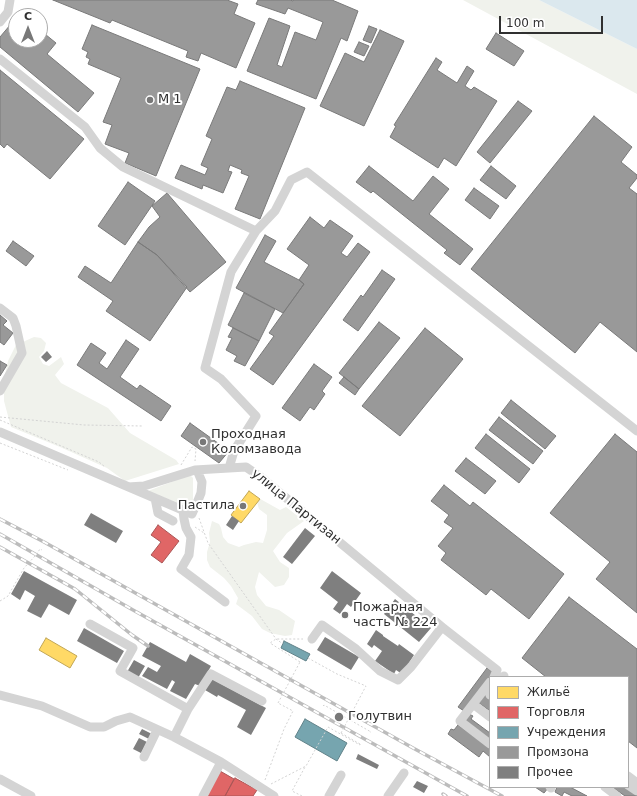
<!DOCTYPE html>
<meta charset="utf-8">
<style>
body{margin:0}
#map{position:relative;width:637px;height:796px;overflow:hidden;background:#fff;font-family:"DejaVu Sans",sans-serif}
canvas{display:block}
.legend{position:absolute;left:489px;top:676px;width:140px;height:112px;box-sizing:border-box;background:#fff;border:1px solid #acacac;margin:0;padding:5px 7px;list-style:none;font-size:12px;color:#303030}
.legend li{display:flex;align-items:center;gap:8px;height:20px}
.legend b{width:20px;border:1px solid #acacac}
.north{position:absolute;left:8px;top:8px;width:40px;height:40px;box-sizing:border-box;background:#fff;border:1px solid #acacac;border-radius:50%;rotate:0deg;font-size:11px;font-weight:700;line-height:16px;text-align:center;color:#303030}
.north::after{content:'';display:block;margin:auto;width:14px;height:18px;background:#787878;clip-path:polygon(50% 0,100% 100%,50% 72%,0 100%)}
.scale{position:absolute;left:499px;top:16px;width:104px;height:18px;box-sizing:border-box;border:2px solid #303030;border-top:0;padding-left:5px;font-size:12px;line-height:14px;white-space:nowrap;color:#303030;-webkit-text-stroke:3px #fff;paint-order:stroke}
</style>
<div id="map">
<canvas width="637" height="796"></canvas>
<ul class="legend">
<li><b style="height:11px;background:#ffd966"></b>Жильё</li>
<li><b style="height:11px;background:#e06666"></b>Торговля</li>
<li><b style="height:11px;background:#76a5af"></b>Учреждения</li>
<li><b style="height:11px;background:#999"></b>Промзона</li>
<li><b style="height:11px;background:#7f7f7f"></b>Прочее</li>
</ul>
<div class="north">С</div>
<div class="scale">100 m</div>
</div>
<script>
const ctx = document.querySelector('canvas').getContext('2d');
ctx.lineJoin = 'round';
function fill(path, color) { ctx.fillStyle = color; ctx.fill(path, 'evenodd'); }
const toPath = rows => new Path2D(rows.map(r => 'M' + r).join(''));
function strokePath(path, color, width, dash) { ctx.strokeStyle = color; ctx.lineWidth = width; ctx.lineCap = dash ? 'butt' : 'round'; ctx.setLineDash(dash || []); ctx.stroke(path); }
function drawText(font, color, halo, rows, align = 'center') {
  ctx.font = font + ' "DejaVu Sans",sans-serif'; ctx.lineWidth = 4; ctx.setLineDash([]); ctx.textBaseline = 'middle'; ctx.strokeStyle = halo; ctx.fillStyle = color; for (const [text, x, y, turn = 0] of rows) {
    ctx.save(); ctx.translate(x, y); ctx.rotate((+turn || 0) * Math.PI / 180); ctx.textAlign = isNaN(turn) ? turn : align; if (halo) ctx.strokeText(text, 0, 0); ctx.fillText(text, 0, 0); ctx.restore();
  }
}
const green = toPath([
 [463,0,539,0,637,49,637,94],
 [34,337,41,338,46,343,44,351,39,357,43,364,49,366,61,357,64,364,55,375,61,383,108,408,130,433,176,460,179,464,125,481,107,468,60,447,11,427,4,401,4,379,8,361,16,345],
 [187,476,191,476,193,478,193,503,191,505,185,506,148,491],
 [255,496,280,510,286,507,304,521,287,533,273,551,280,562,289,568,289,577,284,585,275,587,259,572,255,587,257,595,266,606,279,610,295,621,292,635,285,636,270,633,262,629,252,616,236,604,238,598,231,586,224,578,210,567,207,560,207,552,210,542,209,533,212,521,219,524,221,528,223,537,228,543,239,547,244,545,256,542,263,543,267,530,267,515,259,509]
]);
const water = toPath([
 [539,0,637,0,637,49]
]);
const homes = toPath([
 [249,491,260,499,241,523,231,515,249,491],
 [46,638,77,656,70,668,39,650,46,638]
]);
const shops = toPath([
 [158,525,179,541,162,563,151,555,161,542,151,535,158,525],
 [220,771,234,779,225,796,206,796,220,771],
 [235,778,257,790,253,796,225,796,235,778]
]);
const public = toPath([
 [284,641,310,654,306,661,281,648,284,641],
 [305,719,347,743,337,761,295,737,305,719]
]);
const industry = toPath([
 [53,0,227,0,238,4,234,14,255,23,236,68,201,53,198,61,186,57,188,51,112,20,110,23,53,0],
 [258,0,290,0,293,1,293,0,332,0,358,11,347,41,341,38,316,99,247,71,269,18,290,26,277,65,282,67,295,32,316,40,323,22,288,8,285,14,256,4,258,0],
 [16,18,16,40,40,40,40,30,56,43,47,54,94,93,78,112,0,47,0,37,16,18],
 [92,25,200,69,156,176,125,163,129,153,105,144,112,125,103,122,121,78,88,64,90,59,86,57,88,52,82,49,92,25],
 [369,26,377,29,371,43,363,40,369,26],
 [380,30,404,41,364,126,320,106,345,53,364,62,380,30],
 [496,33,524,51,514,66,486,49,496,33],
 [359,42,369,46,364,56,354,52,359,42],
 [436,58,442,62,437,70,457,83,467,66,474,71,465,86,471,90,474,87,497,101,456,166,444,158,438,168,390,137,396,126,394,125,436,58],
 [0,70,84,139,50,179,7,144,4,148,0,144,0,70],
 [240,81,305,108,260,219,235,209,249,176,241,173,242,170,230,165,228,171,232,172,223,193,203,185,202,189,175,178,181,165,205,175,208,168,201,165,212,139,206,136,227,87,236,90,240,81],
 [518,101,532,111,490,163,477,152,518,101],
 [594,116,632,147,621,162,637,175,637,178,629,188,637,194,637,352,600,322,575,353,471,269,594,116],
 [369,166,413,201,433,176,449,189,429,214,473,249,460,265,444,253,447,250,373,191,371,193,356,182,369,166],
 [491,166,516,186,506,199,480,180,491,166],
 [128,182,155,201,125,245,98,226,128,182],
 [474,188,499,206,490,219,465,200,474,188],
 [167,193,226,262,190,292,157,255,138,242,149,227,160,217,152,206,167,193],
 [310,217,324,228,330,220,353,236,341,253,347,257,358,243,370,252,273,385,250,369,274,336,269,333,304,284,299,280,309,265,287,249,310,217],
 [265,235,276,241,264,262,299,280,304,284,283,313,236,288,265,235],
 [13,241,34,256,26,266,6,251,13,241],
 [138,242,157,255,187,287,150,341,106,311,113,301,78,277,85,266,111,283,138,242],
 [382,270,395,279,358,331,343,320,361,295,363,297,382,270],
 [244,293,275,309,259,341,228,325,244,293],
 [0,315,7,321,3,325,13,333,4,345,0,342,0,315],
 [379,322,400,338,359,389,339,373,379,322],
 [233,328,259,341,245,366,234,361,237,356,226,350,232,338,228,337,233,328],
 [425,328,463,359,400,436,362,406,425,328],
 [126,340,139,349,120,377,137,389,140,385,171,406,161,421,77,365,91,343,106,353,99,363,107,369,126,340],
 [0,361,7,365,0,376,0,361],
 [314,364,332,377,322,391,325,394,314,410,310,407,300,421,282,408,314,364],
 [344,377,359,389,355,395,339,383,344,377],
 [511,400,556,436,545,449,501,413,511,400],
 [499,417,543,451,533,464,489,430,499,417],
 [190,423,229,451,219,463,181,436,190,423],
 [486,434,530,469,519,483,475,448,486,434],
 [615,434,637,452,637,613,596,579,610,562,550,513,615,434],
 [466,458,496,481,485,494,455,471,466,458],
 [444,485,470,506,473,502,564,574,529,619,491,589,486,595,441,560,446,553,438,546,453,528,444,522,449,515,431,501,444,485],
 [569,597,637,649,637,748,628,741,628,677,546,677,522,658,569,597],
 [487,668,493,672,464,711,458,707,487,668],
 [490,688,490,711,479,703,490,688],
 [469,714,473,716,471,719,490,733,490,740,465,720,469,714],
 [458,725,490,748,490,757,483,751,479,757,448,734,451,729,454,730,458,725],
 [535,787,546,787,548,788,544,793,535,787],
 [557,787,570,787,587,796,572,796,564,792,562,796,555,792,557,787],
 [612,787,637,787,637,796,625,796,612,787]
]);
const building = toPath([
 [47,351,52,357,46,362,41,357],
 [91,513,123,531,116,543,84,525],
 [232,516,239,521,233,530,226,525],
 [305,528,315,536,292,564,283,557],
 [24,571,77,600,69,615,49,604,41,618,27,611,35,596,25,590,20,600,11,594],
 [332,571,361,593,351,607,347,604,340,614,333,609,338,602,320,588],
 [395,599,431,628,419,642,384,614],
 [84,628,124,651,117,663,77,641],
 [376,630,383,635,383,636,398,646,399,644,414,655,402,674,396,670,394,674,375,661,382,651,374,645,372,648,367,644],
 [325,637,359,657,351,670,317,650],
 [150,642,186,662,190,654,211,666,200,686,195,684,186,699,170,691,175,682,172,680,167,689,142,676,148,667,157,672,161,666,142,656],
 [134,660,145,666,138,678,127,672],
 [212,679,266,708,251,735,237,727,246,710,218,695,217,697,205,690],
 [142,729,152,734,149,739,139,734],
 [139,738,147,742,141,753,133,749],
 [358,754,379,765,377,769,356,759],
 [417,781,428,786,424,793,413,787]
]);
const path = toPath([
 [0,417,84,425,142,426],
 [0,420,99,462,105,467],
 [0,443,68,470],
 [181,465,192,447,196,449,195,461],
 [199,518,208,543,276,639,283,644],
 [195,527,204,533],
 [0,601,8,596,24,568,36,555,40,549,42,550],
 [308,658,337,674,366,686],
 [300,662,270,643,276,639,303,639],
 [323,706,324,705,371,732,370,732],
 [341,733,360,744],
 [265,780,284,729,293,711,278,703],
 [271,784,306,766,328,727,360,745,360,744],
 [302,796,292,791,305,767]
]);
const minor = toPath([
 [0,22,8,12,10,0],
 [0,59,85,127,100,148,123,167,256,231],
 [0,308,13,318,16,326,22,353,0,391],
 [0,432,192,514,197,503,201,493,202,482,197,470],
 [229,468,234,451,256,416,221,379,205,368,231,272,256,231,275,211,291,180,307,172,637,431],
 [128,487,144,486,195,470,246,467,262,478,442,627,411,667,398,680,380,671,356,649,322,625,312,639],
 [155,498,158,513,173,521],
 [183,510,184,519,186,528,191,537,189,555,181,569,225,602],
 [90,624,133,648,120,671,188,709],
 [442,627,497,670,494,677],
 [503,677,504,676],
 [490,682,460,721,490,744],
 [490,694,490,695],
 [0,695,42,706,90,727,104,727,116,721,130,717,174,737,221,762,274,796],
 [473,704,490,717],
 [174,737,188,709,211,674,262,701],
 [144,757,157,730],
 [628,776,637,783],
 [0,779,31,796],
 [628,785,637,791],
 [550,787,551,788],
 [605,787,617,796],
 [203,796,221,762],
 [329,796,341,775],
 [388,796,404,773]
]);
const rail = toPath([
 [0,519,44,542,413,748,502,796],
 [0,534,133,610,467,796],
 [0,547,75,589,132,635,148,646],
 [443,794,446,796]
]);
const pathBridge = toPath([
 [278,703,300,662],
 [341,733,366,686]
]);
const markers = [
 [150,100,4,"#787878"],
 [203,442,4,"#787878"],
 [243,506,4,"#787878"],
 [345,615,4,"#787878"],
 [339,717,5,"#787878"]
];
const poiNames = [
 ["M 1",158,100],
 ["Проходная",211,435],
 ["Коломзавода",211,450],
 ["Пастила",235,506,"right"],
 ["Пожарная",353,608],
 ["часть № 224",353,623],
 ["Голутвин",348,717]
];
const streetNames = [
 ["улица Партизан",296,507,39]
];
fill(green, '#f0f2ec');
fill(water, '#dbe8ee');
fill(homes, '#ffd966');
strokePath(homes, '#c1a656', 1);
fill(shops, '#e06666');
strokePath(shops, '#ab5656', 1);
fill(public, '#76a5af');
strokePath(public, '#618289', 1);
fill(industry, '#999');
strokePath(industry, '#7a7a7a', 1);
fill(building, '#7f7f7f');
strokePath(path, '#d3d3d3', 1, [2, 2]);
strokePath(minor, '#d4d4d4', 9);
strokePath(rail, '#bcbcbc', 3.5);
strokePath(rail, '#fff', 2, [6]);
strokePath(pathBridge, '#d3d3d3', 1, [2, 2]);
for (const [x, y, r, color] of markers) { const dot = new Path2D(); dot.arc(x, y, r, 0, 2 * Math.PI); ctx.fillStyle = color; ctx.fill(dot); strokePath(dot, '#fff', 1.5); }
drawText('13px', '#303030', '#fff', poiNames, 'left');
drawText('13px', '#303030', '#fff', streetNames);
</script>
